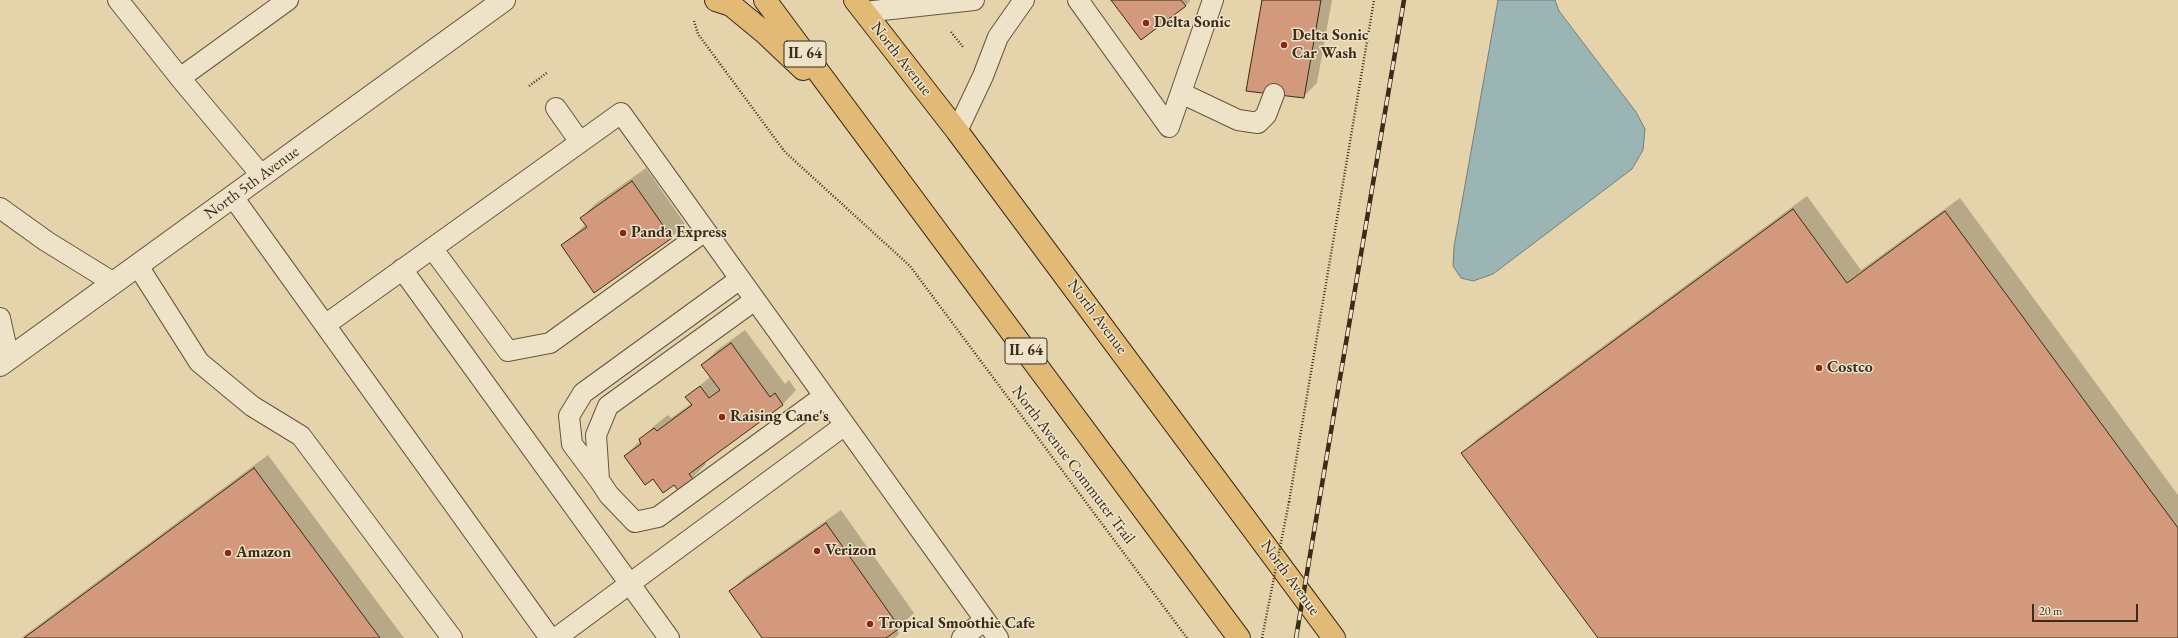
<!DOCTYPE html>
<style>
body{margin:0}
#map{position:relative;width:2178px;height:638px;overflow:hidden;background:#e5d4ab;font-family:"EB Garamond",serif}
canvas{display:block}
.scale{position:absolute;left:2032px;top:604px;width:106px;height:18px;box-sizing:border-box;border:2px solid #3b2b19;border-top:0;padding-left:5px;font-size:12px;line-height:14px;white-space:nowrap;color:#3b2b19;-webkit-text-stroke:3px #eee3c8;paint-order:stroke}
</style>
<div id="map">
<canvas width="2178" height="638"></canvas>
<div class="scale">20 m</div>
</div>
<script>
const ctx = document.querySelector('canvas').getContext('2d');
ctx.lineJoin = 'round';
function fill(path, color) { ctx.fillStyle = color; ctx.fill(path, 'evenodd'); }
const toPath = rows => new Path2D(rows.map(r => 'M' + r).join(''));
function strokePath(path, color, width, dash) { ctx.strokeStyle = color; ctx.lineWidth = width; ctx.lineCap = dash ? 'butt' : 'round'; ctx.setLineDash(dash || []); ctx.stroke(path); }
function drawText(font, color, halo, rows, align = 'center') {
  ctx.font = font + ' "EB Garamond",serif'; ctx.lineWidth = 3; ctx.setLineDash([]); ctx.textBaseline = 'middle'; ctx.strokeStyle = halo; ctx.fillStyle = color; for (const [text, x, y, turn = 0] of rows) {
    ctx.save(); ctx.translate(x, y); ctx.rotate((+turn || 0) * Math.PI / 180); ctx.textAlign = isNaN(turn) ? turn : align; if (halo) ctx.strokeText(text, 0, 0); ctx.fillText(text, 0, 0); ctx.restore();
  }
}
const water = toPath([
 [1498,0,1555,0,1559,11,1636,112,1645,129,1643,150,1632,169,1493,274,1473,281,1461,278,1453,266,1454,247,1498,0]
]);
const shadow = toPath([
 [1113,0,1190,0,1190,1,1185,6],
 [1263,0,1332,0,1317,83,1303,97],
 [646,168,685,224,671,238,562,246,586,224,581,218,595,204],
 [1807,196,1861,270,1960,198,2178,495,2178,638,1599,638,1463,453,1477,439],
 [745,330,785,384,789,380,796,390,783,404,704,462,706,464,692,478,674,484,653,478,625,456,654,426,668,415,671,418,692,403,687,397,711,376,702,365,716,351],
 [268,455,404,638,21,638],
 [841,510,914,613,897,629,899,634,895,638,763,638,730,592,744,578]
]);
const building = toPath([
 [1111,0,1181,0,1186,6,1141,40,1111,0],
 [1262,0,1321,0,1304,98,1246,91,1262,0],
 [632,181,672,238,594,293,561,245,587,227,580,218,632,181],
 [1793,209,1847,283,1945,211,2178,528,2178,638,1598,638,1461,453,1793,209],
 [731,343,770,397,775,393,783,405,689,474,693,479,678,490,674,485,663,493,653,479,645,485,624,456,641,444,639,439,654,428,657,431,692,405,685,397,700,386,709,398,720,390,701,365,731,343],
 [254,468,380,638,24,638,254,468],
 [826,523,900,628,886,638,762,638,729,591,826,523]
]);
const path = toPath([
 [694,21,698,34,785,152,910,266,1187,638],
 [951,32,963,47],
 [529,86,548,72],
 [1289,502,1374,0]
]);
const service = toPath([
 [118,0,180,78],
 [1078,0,1169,127,1213,0],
 [864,12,974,0],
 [1181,93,1238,120,1258,123,1266,115,1274,94],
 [556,108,580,142],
 [957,131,983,76,998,37,1024,0],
 [262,176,180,78,288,0],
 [233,197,550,638],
 [0,208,46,241,114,283],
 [432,248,508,351,550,343,705,231],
 [138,266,199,362,252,406,301,436,452,638],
 [402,269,669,638],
 [755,300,608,406,596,435,599,480,609,495,635,522,658,517,824,396],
 [0,318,9,359],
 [325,325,621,113,985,620,962,638],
 [599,480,572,444,569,416,583,393,740,279],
 [985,620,998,638],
 [556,638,845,425]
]);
const tertiary = toPath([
 [0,365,504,0]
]);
const primary = toPath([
 [716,0,731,5,765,33,803,69],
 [765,0,1239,638],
 [855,0,957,131,1334,638]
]);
const rail = toPath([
 [1296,638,1404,0]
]);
const pathBridge = toPath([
 [1262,638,1289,502]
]);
const markers = [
 [1146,23,4,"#8f2418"],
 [1284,45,4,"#8f2418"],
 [623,233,4,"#8f2418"],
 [1819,368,4,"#8f2418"],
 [722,417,4,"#8f2418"],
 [817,551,4,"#8f2418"],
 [228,553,4,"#8f2418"],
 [870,624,4,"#8f2418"]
];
const shields = [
 [805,54,42],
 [1026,351,42]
];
const shieldNames = [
 ["IL 64",805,54],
 ["IL 64",1026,351]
];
const poiNames = [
 ["Delta Sonic",1154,23],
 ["Delta Sonic",1292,36],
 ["Car Wash",1292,54],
 ["Panda Express",631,233],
 ["Costco",1827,368],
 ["Raising Cane's",730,417],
 ["Verizon",825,551],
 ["Amazon",236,553],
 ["Tropical Smoothie Cafe",878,624]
];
const streetNames = [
 ["North Avenue",901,59,52],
 ["North 5th Avenue",252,183,-36],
 ["North Avenue",1097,317,53],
 ["North Avenue Commuter Trail",1073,465,53],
 ["North Avenue",1290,578,54]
];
fill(water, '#9bb5b5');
strokePath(water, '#757e77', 1);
fill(shadow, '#0003');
fill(building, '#d3997c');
strokePath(building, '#3b2b19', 1);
strokePath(service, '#66553e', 22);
strokePath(tertiary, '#66553e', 24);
strokePath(primary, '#3b2b19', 24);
strokePath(path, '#3b2b19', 2.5, [1, 2]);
strokePath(service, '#eee3c8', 20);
strokePath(tertiary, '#eee3c8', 22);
strokePath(primary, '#e2ba76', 22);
strokePath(rail, '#3b2b19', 4.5);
strokePath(rail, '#eee3c8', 3, [9]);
strokePath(pathBridge, '#3b2b19', 2.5, [1, 2]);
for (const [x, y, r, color] of markers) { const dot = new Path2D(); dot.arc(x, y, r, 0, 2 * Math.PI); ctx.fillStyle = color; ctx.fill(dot); strokePath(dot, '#eee3c8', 1.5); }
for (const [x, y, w] of shields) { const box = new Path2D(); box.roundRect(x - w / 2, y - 13, w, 26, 3); ctx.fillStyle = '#eee3c8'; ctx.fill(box); strokePath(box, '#3b2b19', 1); }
drawText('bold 15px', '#3b2b19', null, shieldNames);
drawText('bold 16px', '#3b2b19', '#eee3c8', poiNames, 'left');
drawText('16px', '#3b2b19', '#eee3c8', streetNames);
</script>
